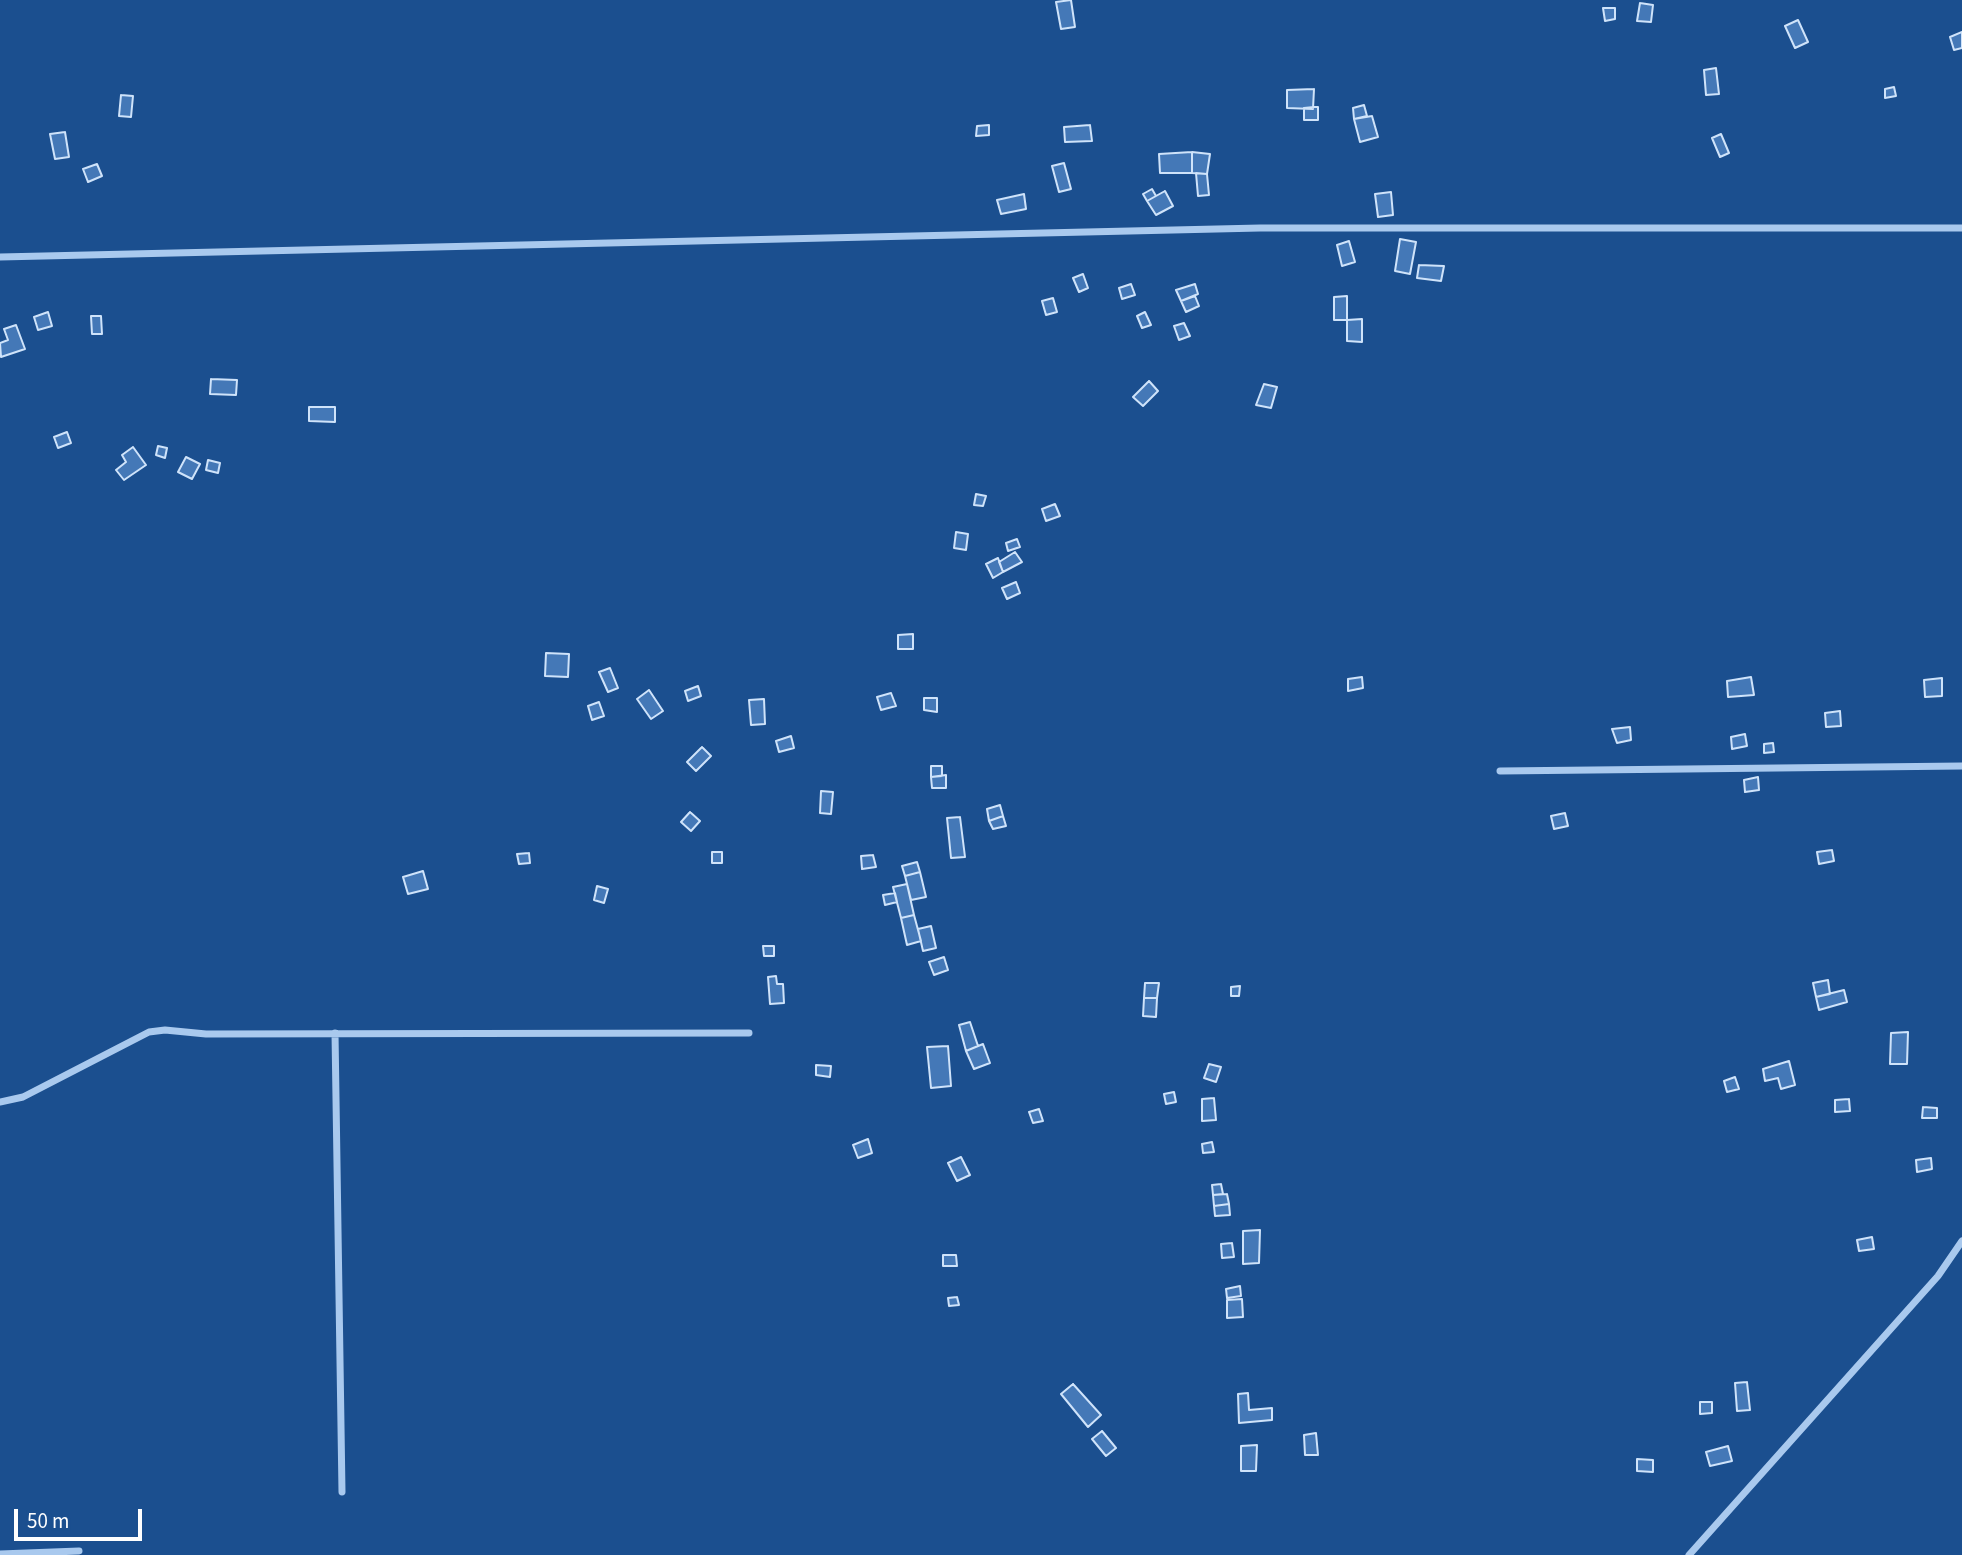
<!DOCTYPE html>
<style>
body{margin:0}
#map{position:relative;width:1962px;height:1555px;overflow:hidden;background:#1b4f8f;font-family:"Source Sans 3",sans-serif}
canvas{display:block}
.scale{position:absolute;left:14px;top:1509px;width:128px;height:32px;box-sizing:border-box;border:4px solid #fff;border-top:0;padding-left:9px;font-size:21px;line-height:24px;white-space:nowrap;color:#fff;-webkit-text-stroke:5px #1b4f8f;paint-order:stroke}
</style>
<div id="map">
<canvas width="1962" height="1555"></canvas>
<div class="scale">50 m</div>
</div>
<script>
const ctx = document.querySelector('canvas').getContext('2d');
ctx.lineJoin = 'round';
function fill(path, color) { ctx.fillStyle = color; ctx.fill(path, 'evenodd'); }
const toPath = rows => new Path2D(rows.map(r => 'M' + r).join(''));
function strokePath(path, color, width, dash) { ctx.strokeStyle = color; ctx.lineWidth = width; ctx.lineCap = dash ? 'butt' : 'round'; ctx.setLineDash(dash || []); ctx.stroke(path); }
const building = toPath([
 [1071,0,1075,27,1061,29,1056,2,1071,0],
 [1640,3,1653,5,1651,22,1637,21,1640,3],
 [1603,8,1615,8,1615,19,1605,21,1603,8],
 [1798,20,1808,42,1795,48,1785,26,1798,20],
 [1962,32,1962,48,1954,50,1950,37,1962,32],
 [1716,68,1719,94,1706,95,1704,70,1716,68],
 [1894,87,1896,96,1885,98,1885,89,1894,87],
 [1314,89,1313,109,1287,108,1287,90,1314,89],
 [121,95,133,96,131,117,119,116,121,95],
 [1364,105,1367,116,1354,119,1353,108,1364,105],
 [1314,107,1318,107,1318,120,1304,120,1304,108,1314,107],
 [1372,116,1378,137,1360,142,1354,119,1372,116],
 [989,125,989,135,976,136,977,126,989,125],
 [1090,125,1092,141,1065,142,1064,127,1090,125],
 [65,132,69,157,55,159,50,134,65,132],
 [1721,134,1729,153,1720,157,1712,138,1721,134],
 [1192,152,1210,154,1207,174,1192,173,1192,152],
 [1192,152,1192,173,1160,173,1159,154,1192,152],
 [1064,163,1071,189,1059,192,1052,166,1064,163],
 [97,164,102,176,88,182,83,169,97,164],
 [1196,173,1207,174,1209,195,1198,196,1196,173],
 [1152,189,1156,196,1147,201,1143,194,1152,189],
 [1165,191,1173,206,1156,215,1147,201,1165,191],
 [1391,192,1393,215,1378,217,1375,194,1391,192],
 [1024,194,1026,209,1001,214,997,200,1024,194],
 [1400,239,1416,242,1410,274,1395,271,1400,239],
 [1349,241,1355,262,1342,266,1337,245,1349,241],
 [1419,265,1444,266,1441,281,1417,278,1419,265],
 [1083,274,1088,288,1079,292,1073,278,1083,274],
 [1131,284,1135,295,1122,299,1119,288,1131,284],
 [1195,284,1198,294,1181,301,1176,290,1195,284],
 [1195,296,1199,306,1186,312,1181,301,1195,296],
 [1347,296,1347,320,1334,320,1334,297,1347,296],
 [1053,298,1057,312,1046,315,1042,301,1053,298],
 [48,312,52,326,38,330,34,317,48,312],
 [1145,312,1151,325,1142,328,1137,316,1145,312],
 [91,316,101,316,102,334,92,334,91,316],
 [1362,319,1362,342,1347,341,1347,320,1362,319],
 [1184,323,1190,336,1179,340,1174,326,1184,323],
 [16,325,25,349,1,357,0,343,8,340,4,329,16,325],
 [211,379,237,380,236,395,210,394,211,379],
 [1149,381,1158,391,1143,406,1133,397,1149,381],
 [1264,384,1277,387,1271,408,1256,405,1264,384],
 [309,407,335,407,335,422,309,421,309,407],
 [67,432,71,443,58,448,54,437,67,432],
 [158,446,167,448,165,458,156,455,158,446],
 [133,447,146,465,124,480,116,470,126,462,122,455,133,447],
 [186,457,200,464,192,479,178,472,186,457],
 [208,460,220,463,218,473,206,470,208,460],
 [976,494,986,496,983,506,974,505,976,494],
 [1055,504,1060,516,1046,521,1042,509,1055,504],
 [956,532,968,534,966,550,954,548,956,532],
 [1017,539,1020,547,1008,551,1006,543,1017,539],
 [1015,552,1022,562,1003,572,999,562,1015,552],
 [998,558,1003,572,993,578,986,564,998,558],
 [1016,582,1020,593,1007,599,1002,588,1016,582],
 [913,634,913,649,898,649,898,635,913,634],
 [546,653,569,654,568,677,545,676,546,653],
 [610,668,618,688,608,692,599,672,610,668],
 [1362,677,1363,688,1348,691,1348,679,1362,677],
 [1751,677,1754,695,1728,697,1727,681,1751,677],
 [1942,678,1942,696,1925,697,1924,680,1942,678],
 [698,686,701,696,688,701,685,691,698,686],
 [649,690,663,711,651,719,637,699,649,690],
 [891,693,896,706,881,710,877,697,891,693],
 [924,698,937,698,937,712,924,710,924,698],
 [764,699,765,724,751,725,749,700,764,699],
 [599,702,604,716,592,720,588,706,599,702],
 [1840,711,1841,726,1826,727,1825,713,1840,711],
 [1630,727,1631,740,1617,743,1612,729,1630,727],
 [1745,734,1747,746,1732,749,1731,737,1745,734],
 [791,736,794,748,779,752,776,741,791,736],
 [1773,743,1774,752,1764,753,1764,744,1773,743],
 [702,747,711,756,696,771,687,762,702,747],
 [931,766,942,766,942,776,931,777,931,766],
 [946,775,946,788,932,788,931,777,946,775],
 [1758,777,1759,790,1745,792,1744,780,1758,777],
 [821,791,833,792,831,814,820,813,821,791],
 [1000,805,1003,816,989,821,987,809,1000,805],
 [690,812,700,821,691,831,681,822,690,812],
 [1565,813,1568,826,1554,829,1551,816,1565,813],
 [1003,816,1006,826,993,829,989,821,1003,816],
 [960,817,965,857,951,858,947,818,960,817],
 [1832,850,1834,861,1819,864,1817,852,1832,850],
 [712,852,722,852,722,863,712,863,712,852],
 [529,853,530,863,519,864,517,854,529,853],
 [873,855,876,867,862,869,861,856,873,855],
 [917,862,920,872,905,876,902,866,917,862],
 [423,871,428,889,408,894,403,877,423,871],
 [920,872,926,897,911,900,905,876,920,872],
 [907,884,914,915,901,918,893,887,907,884],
 [597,886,608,889,604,903,594,900,597,886],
 [895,893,897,902,885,905,883,895,895,893],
 [914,915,921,941,907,945,901,918,914,915],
 [931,926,936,948,923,951,918,929,931,926],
 [763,946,774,946,774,956,764,956,763,946],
 [944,957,948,970,934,975,929,962,944,957],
 [776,976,777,984,783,984,784,1003,770,1004,768,977,776,976],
 [1828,980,1830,994,1816,997,1813,983,1828,980],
 [1145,983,1159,983,1157,998,1144,998,1145,983],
 [1240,986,1239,996,1231,996,1231,987,1240,986],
 [1844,990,1847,1002,1819,1010,1816,997,1844,990],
 [1144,998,1157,998,1156,1017,1143,1016,1144,998],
 [970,1022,978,1046,966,1051,959,1025,970,1022],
 [1908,1032,1907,1064,1890,1064,1891,1033,1908,1032],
 [983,1044,990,1063,974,1069,966,1051,983,1044],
 [948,1046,951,1086,931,1088,927,1047,948,1046],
 [1789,1061,1795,1085,1781,1089,1778,1078,1765,1081,1763,1069,1789,1061],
 [1209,1064,1221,1067,1216,1082,1204,1078,1209,1064],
 [816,1065,831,1066,830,1077,816,1075,816,1065],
 [1735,1077,1739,1089,1727,1092,1724,1081,1735,1077],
 [1174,1092,1176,1102,1166,1104,1164,1094,1174,1092],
 [1214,1098,1216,1120,1202,1121,1202,1099,1214,1098],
 [1849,1099,1850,1111,1835,1112,1835,1100,1849,1099],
 [1923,1107,1937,1108,1937,1118,1922,1118,1923,1107],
 [1039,1109,1043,1121,1033,1123,1029,1112,1039,1109],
 [868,1139,872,1153,858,1158,853,1145,868,1139],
 [1212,1142,1214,1152,1203,1153,1202,1144,1212,1142],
 [961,1157,970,1175,957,1181,948,1163,961,1157],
 [1931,1158,1932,1169,1917,1172,1916,1160,1931,1158],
 [1221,1184,1223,1194,1213,1195,1212,1185,1221,1184],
 [1227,1194,1229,1204,1214,1206,1213,1195,1227,1194],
 [1229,1204,1230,1215,1215,1216,1214,1206,1229,1204],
 [1260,1230,1259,1263,1243,1264,1243,1231,1260,1230],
 [1872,1237,1874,1249,1859,1251,1857,1240,1872,1237],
 [1232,1243,1234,1257,1222,1258,1221,1244,1232,1243],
 [943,1255,956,1255,957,1266,943,1266,943,1255],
 [1240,1286,1241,1296,1227,1298,1226,1289,1240,1286],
 [957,1297,959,1305,949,1306,948,1298,957,1297],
 [1242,1299,1243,1317,1227,1318,1227,1300,1242,1299],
 [1747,1382,1750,1410,1737,1411,1735,1383,1747,1382],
 [1073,1384,1101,1415,1088,1427,1061,1394,1073,1384],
 [1248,1393,1249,1410,1272,1408,1272,1420,1239,1423,1238,1394,1248,1393],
 [1700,1402,1712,1402,1712,1413,1700,1414,1700,1402],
 [1102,1431,1116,1448,1106,1456,1092,1439,1102,1431],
 [1316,1433,1318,1455,1305,1455,1304,1435,1316,1433],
 [1257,1445,1256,1471,1241,1471,1241,1446,1257,1445],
 [1728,1446,1732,1461,1710,1466,1706,1452,1728,1446],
 [1637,1459,1653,1460,1653,1472,1637,1471,1637,1459]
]);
const street = toPath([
 [0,257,1260,228,1962,228],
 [1500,771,1962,766],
 [335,1033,342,1492],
 [0,1102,23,1097,149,1032,165,1030,206,1034,749,1033],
 [0,1554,79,1551],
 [1689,1555,1938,1276,1962,1241]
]);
fill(building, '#4478b7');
strokePath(building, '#cfe3fa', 2);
strokePath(street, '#a9c9ee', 7);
</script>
